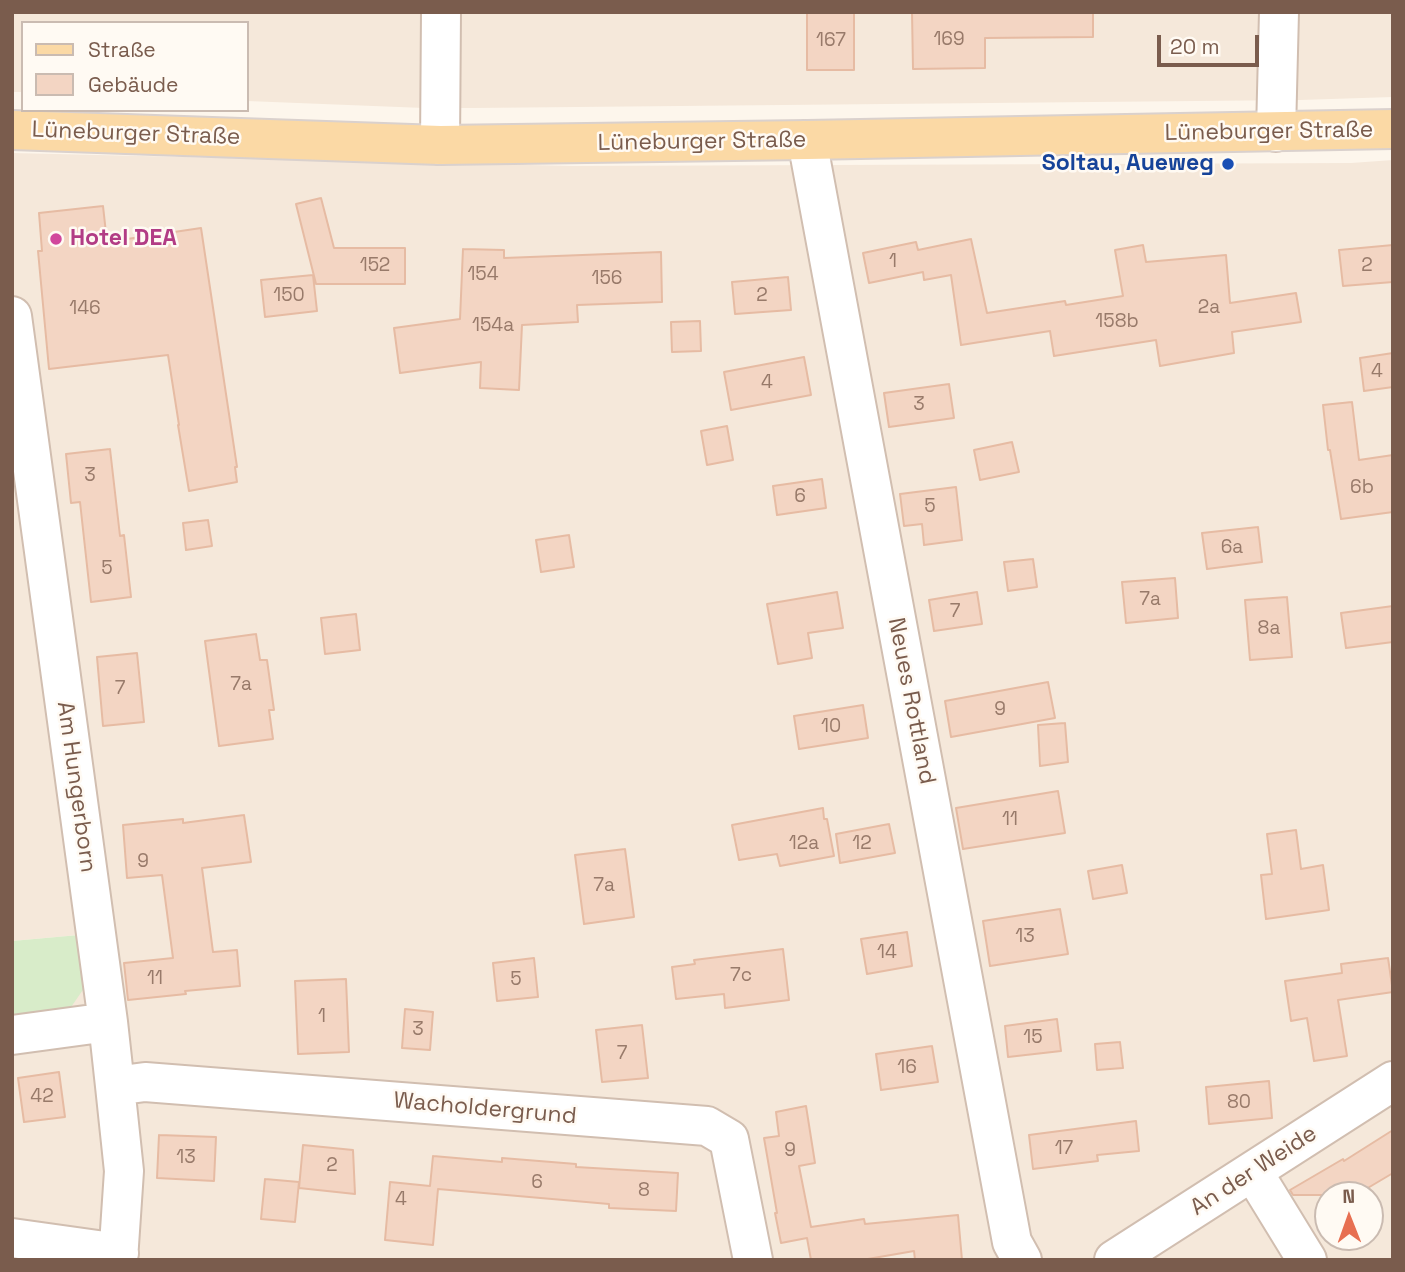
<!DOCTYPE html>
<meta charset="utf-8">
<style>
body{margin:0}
#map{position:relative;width:1405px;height:1272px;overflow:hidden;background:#fdf6ec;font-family:"Space Grotesk",sans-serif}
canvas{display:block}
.frame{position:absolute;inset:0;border:14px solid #7a5c4d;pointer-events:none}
.legend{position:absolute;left:21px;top:21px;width:228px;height:91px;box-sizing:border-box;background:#fffaf3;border:2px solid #cabbb1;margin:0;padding:9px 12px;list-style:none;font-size:21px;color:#7a5c4d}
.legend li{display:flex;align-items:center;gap:14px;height:35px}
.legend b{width:35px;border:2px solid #cabbb1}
.north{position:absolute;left:1314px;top:1181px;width:70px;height:70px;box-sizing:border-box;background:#fffaf3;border:2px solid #cabbb1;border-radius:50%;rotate:359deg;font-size:19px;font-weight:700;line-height:28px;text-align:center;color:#7a5c4d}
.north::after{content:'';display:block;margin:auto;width:24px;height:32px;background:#e76f51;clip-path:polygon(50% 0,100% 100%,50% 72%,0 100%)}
.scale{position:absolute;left:1157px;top:35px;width:102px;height:32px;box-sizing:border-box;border:4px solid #7a5c4d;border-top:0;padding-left:9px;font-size:21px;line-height:24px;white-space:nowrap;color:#7a5c4d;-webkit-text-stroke:5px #fffaf3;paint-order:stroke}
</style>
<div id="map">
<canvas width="1405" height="1272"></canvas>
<div class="frame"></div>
<ul class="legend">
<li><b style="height:9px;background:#fbd9a5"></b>Straße</li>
<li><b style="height:19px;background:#f3d5c3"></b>Gebäude</li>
</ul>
<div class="north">N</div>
<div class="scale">20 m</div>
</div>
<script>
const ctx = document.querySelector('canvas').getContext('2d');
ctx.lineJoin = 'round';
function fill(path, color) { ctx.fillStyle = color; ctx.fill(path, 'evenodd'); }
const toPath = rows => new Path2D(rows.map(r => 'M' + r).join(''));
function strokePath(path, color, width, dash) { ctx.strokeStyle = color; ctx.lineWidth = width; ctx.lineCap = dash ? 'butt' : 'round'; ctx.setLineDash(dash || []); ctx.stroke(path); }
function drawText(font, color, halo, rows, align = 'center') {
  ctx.font = font + ' "Space Grotesk",sans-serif'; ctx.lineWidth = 5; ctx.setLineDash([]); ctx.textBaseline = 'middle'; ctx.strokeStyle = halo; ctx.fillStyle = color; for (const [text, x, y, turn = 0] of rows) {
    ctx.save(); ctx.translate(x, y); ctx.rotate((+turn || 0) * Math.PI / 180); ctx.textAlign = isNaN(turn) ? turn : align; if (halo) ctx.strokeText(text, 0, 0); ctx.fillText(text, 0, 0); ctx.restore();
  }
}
const residential = toPath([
 [12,12,1393,12,1393,97,1300,100,473,108,424,108,247,101,247,23,23,23,23,92,12,92],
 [12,153,573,166,1351,163,1393,160,1393,1260,12,1260,12,1017,79,935,12,941],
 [1328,1195,1370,1195,1370,1237,1328,1237]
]);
const green = toPath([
 [79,935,87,984,69,1010,12,1017,12,941]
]);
const building = toPath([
 [807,12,854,12,854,70,807,70,807,12],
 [912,12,1093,12,1093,37,985,38,985,68,913,69,912,12],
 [321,198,334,248,405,248,405,284,316,284,296,204,321,198],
 [103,206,107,242,201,228,237,467,235,467,237,482,189,491,178,425,179,425,168,355,49,369,38,251,42,251,39,213,103,206],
 [971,239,987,313,1065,301,1066,305,1123,296,1115,250,1143,245,1146,262,1226,255,1230,303,1296,293,1301,322,1232,332,1234,353,1160,366,1156,340,1054,356,1050,331,961,345,951,275,924,280,923,272,869,283,863,253,916,242,918,250,971,239],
 [1393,245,1393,282,1343,286,1339,250,1393,245],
 [463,249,504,250,504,258,661,252,662,302,577,305,578,322,522,325,519,390,480,388,481,362,400,373,394,328,460,319,463,249],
 [313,275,317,311,265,317,261,280,313,275],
 [788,277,791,310,735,314,732,282,788,277],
 [700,321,701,351,672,352,671,322,700,321],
 [1393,353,1393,387,1364,391,1360,358,1393,353],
 [804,357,811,395,731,410,724,372,804,357],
 [949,384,954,418,889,427,884,393,949,384],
 [1352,402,1359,460,1393,455,1393,512,1341,519,1330,450,1328,450,1323,405,1352,402],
 [727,426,733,460,707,465,701,431,727,426],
 [1012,442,1019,472,980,480,974,450,1012,442],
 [110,449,120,536,124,535,131,597,91,602,80,502,71,503,66,454,110,449],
 [822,479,826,508,777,515,773,486,822,479],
 [956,487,962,540,924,545,922,524,904,526,900,494,956,487],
 [208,520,212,546,186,550,183,523,208,520],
 [1258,527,1262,562,1207,569,1202,533,1258,527],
 [569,535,574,567,541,572,536,540,569,535],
 [1033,559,1037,587,1008,591,1004,562,1033,559],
 [1175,578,1178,618,1126,623,1122,582,1175,578],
 [837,592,843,628,808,633,812,658,778,664,767,604,837,592],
 [977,592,982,624,934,631,929,600,977,592],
 [1287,597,1292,657,1250,660,1245,600,1287,597],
 [1393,606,1393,642,1346,648,1341,613,1393,606],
 [356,614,360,650,325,654,321,618,356,614],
 [256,634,260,660,267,660,274,710,269,710,273,739,219,746,205,641,256,634],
 [137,653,144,722,103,726,97,657,137,653],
 [1048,682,1055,718,951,737,945,701,1048,682],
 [863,705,868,738,799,749,794,716,863,705],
 [1065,723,1068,762,1040,766,1038,725,1065,723],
 [1058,791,1065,833,963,849,956,808,1058,791],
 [823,808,824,819,827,819,834,856,780,866,777,854,739,860,732,825,823,808],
 [244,815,251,862,202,868,213,952,237,950,240,986,185,991,186,994,128,1000,124,963,173,958,162,875,127,878,123,825,183,819,183,823,244,815],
 [889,824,895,853,840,863,836,834,889,824],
 [1296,830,1301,869,1323,865,1329,910,1266,919,1261,875,1272,874,1267,834,1296,830],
 [625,849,634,917,584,924,575,855,625,849],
 [1122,865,1127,893,1093,899,1088,871,1122,865],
 [1060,909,1068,954,990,966,983,921,1060,909],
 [907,932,912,966,867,974,861,939,907,932],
 [783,949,789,1000,725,1008,724,994,676,999,672,967,695,964,694,960,783,949],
 [534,958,538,997,497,1001,493,963,534,958],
 [1388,958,1393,992,1338,1000,1347,1056,1314,1061,1307,1018,1291,1021,1285,981,1342,973,1341,964,1388,958],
 [346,979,349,1052,298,1054,295,981,346,979],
 [405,1009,433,1012,430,1050,402,1048,405,1009],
 [1057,1019,1061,1051,1008,1057,1005,1026,1057,1019],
 [642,1025,648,1078,602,1082,596,1030,642,1025],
 [1120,1042,1123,1068,1097,1070,1095,1044,1120,1042],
 [932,1046,938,1082,881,1090,876,1054,932,1046],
 [59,1072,65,1117,24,1122,18,1078,59,1072],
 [1269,1081,1272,1118,1209,1124,1206,1087,1269,1081],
 [806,1106,815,1163,799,1166,811,1227,864,1219,865,1224,958,1215,962,1260,915,1260,914,1251,862,1260,811,1260,807,1238,781,1243,775,1213,777,1213,764,1138,779,1136,776,1112,806,1106],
 [1136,1121,1139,1151,1097,1155,1098,1161,1033,1169,1029,1135,1136,1121],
 [1393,1130,1393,1173,1356,1195,1293,1195,1290,1190,1343,1159,1344,1161,1393,1130],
 [159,1135,216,1137,214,1181,157,1178,159,1135],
 [303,1145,353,1150,355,1194,299,1188,303,1145],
 [433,1156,502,1162,502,1158,576,1164,576,1167,678,1173,676,1211,609,1208,609,1204,438,1189,433,1245,385,1240,390,1182,430,1186,433,1156],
 [265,1179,299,1182,295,1222,261,1219,265,1179]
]);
const minor = toPath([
 [1276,132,1279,12],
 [807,140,1012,1242,1022,1260],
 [440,145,441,12],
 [12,316,108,1022,115,1086,124,1171,118,1260],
 [12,1035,108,1022],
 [115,1086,145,1082,707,1126,729,1139,753,1260],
 [1253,1172,1307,1260],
 [12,1238,119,1253],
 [1114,1260,1393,1081]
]);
const major = toPath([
 [12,130,440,145,807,140,1393,129]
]);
const markers = [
 [1228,164,7,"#1a4fb4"],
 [56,239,7,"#d1479c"]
];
const numberNames = [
 ["169",949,40],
 ["167",831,41],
 ["1",893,262],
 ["152",375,266],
 ["2",1367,266],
 ["154",483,275],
 ["156",607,279],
 ["150",289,296],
 ["2",762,296],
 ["2a",1209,308],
 ["146",85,309],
 ["158b",1117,322],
 ["154a",493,326],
 ["4",1377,372],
 ["4",767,383],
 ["3",919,405],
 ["3",90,476],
 ["6b",1362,488],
 ["6",800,497],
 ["5",930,507],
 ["6a",1232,548],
 ["5",107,569],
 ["7a",1150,600],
 ["7",955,612],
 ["8a",1269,629],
 ["7a",241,685],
 ["7",120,689],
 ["9",1000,710],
 ["10",831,727],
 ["11",1010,820],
 ["12a",804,844],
 ["12",862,844],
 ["9",143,862],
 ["7a",604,886],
 ["13",1025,937],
 ["14",887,953],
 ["7c",741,976],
 ["11",155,979],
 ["5",516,980],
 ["1",322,1017],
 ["3",418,1030],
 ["15",1033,1038],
 ["7",622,1054],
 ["16",907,1068],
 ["42",42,1097],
 ["80",1239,1103],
 ["17",1064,1149],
 ["9",790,1151],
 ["13",186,1158],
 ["2",332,1166],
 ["6",537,1183],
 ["8",644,1191],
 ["4",401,1200]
];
const streetNames = [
 ["Lüneburger Straße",1269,132,-1],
 ["Lüneburger Straße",136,134,2],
 ["Lüneburger Straße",702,142,-1],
 ["Neues Rottland",911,701,79],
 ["Am Hungerborn",76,787,82],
 ["Wacholdergrund",485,1109,5],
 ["An der Weide",1254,1171,-33]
];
const transitNames = [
 ["Soltau, Aueweg",1214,164]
];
const hotelNames = [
 ["Hotel DEA",70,239]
];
fill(residential, '#f5e8da');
fill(green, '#d8ecc9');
fill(building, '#f3d5c3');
strokePath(building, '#e6bba3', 2);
strokePath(minor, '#d1beb0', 42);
strokePath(major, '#dad1cd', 42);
strokePath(minor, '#fff', 38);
strokePath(major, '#fbd9a5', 38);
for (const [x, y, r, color] of markers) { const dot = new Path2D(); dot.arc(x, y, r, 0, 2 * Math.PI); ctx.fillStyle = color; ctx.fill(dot); strokePath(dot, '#fffaf3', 2.5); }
drawText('19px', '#987a6a', null, numberNames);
drawText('23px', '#7a5c4d', '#fffaf3', streetNames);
drawText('bold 23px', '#164399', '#fffaf3', transitNames, 'right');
drawText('bold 23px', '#b23c85', '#fffaf3', hotelNames, 'left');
</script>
